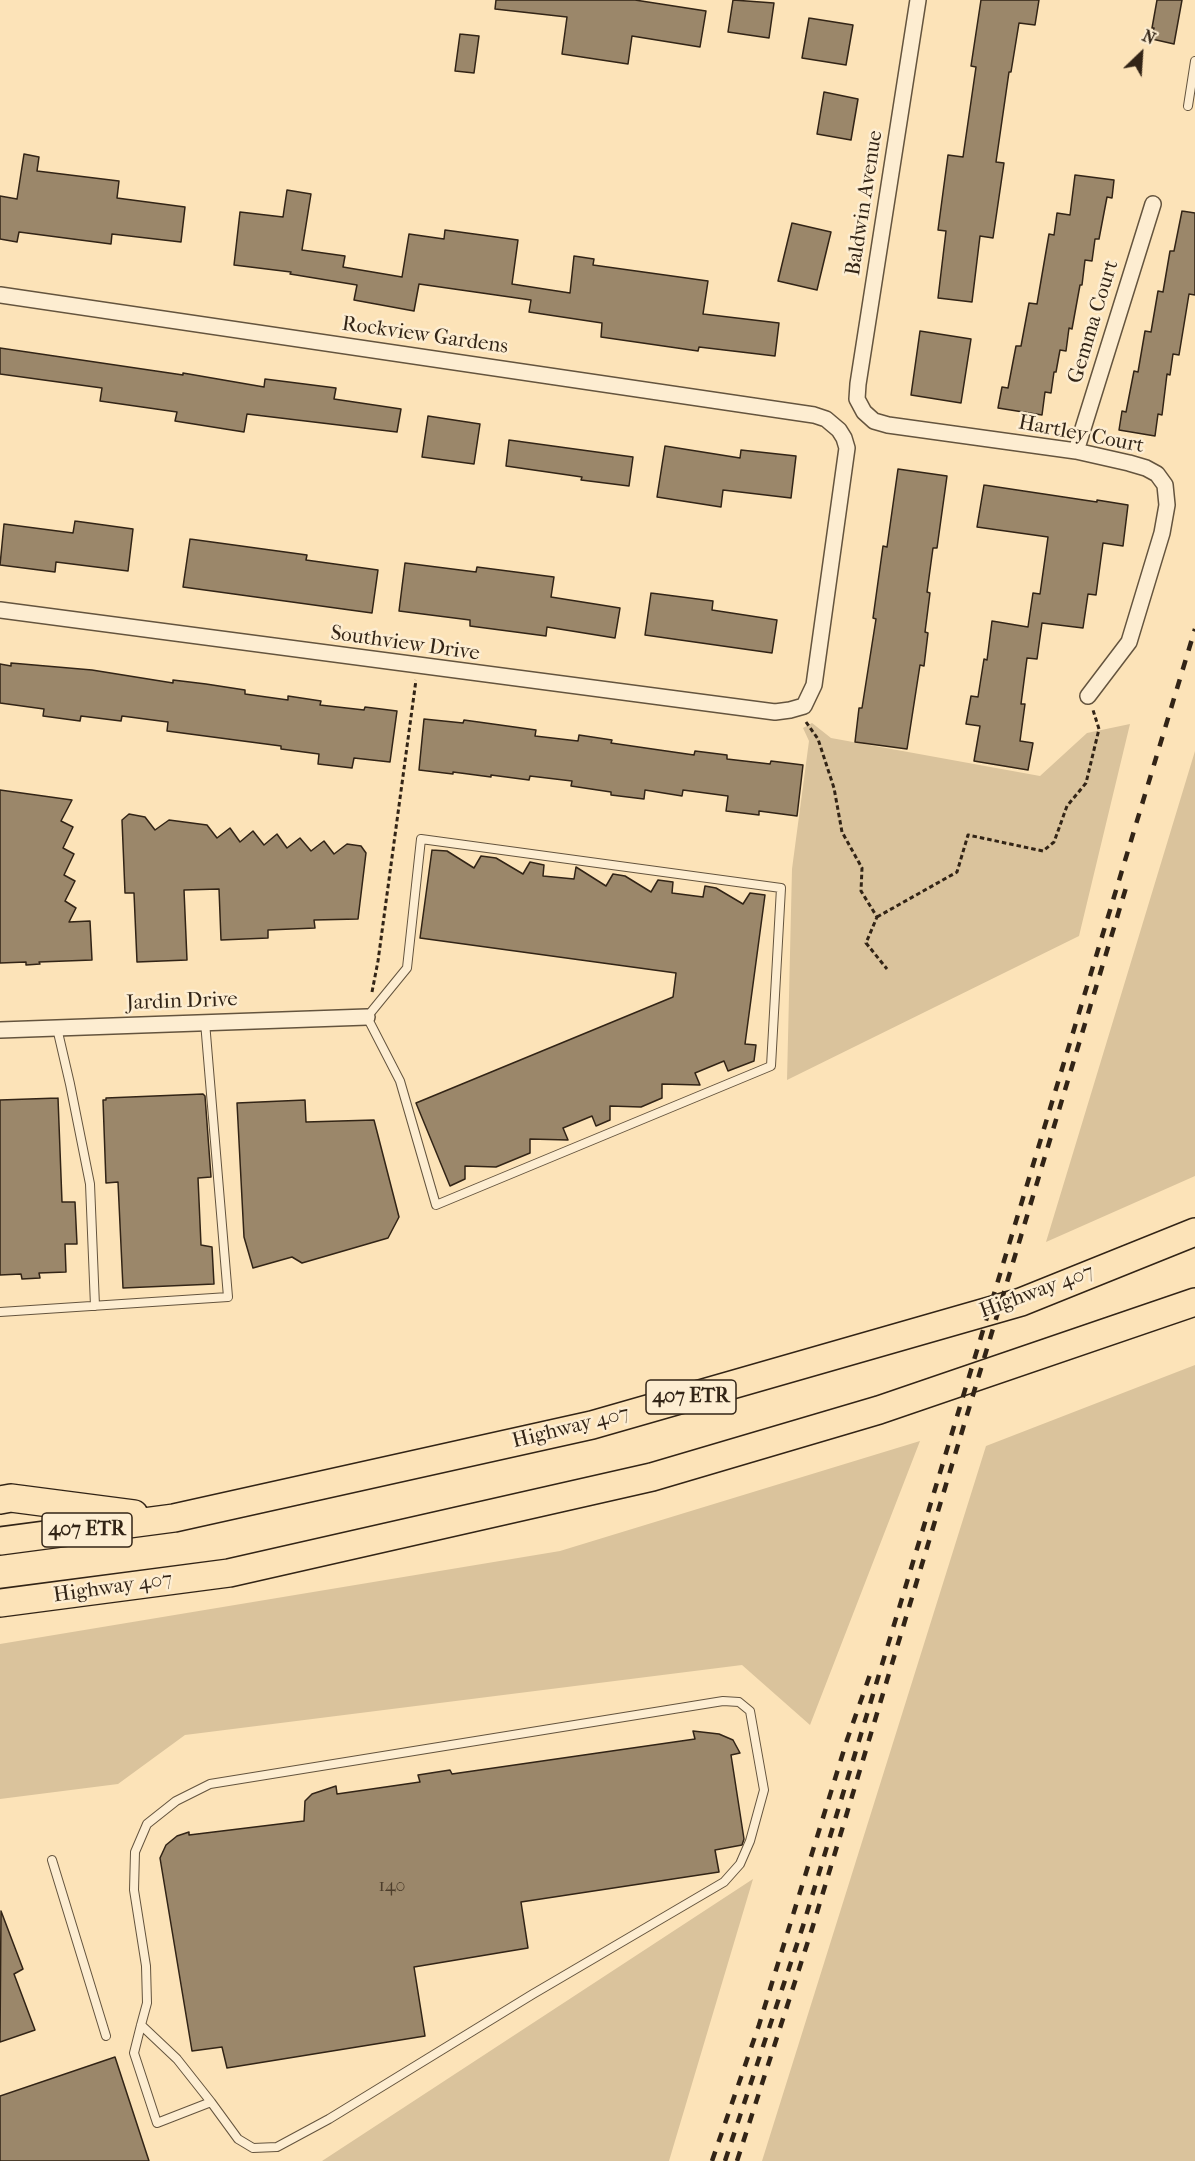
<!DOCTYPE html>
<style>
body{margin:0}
#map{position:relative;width:1195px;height:2161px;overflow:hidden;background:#fce3b8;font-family:"IM FELL French Canon",serif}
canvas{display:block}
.north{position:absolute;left:1111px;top:24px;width:60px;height:60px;-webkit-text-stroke:4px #fdedd1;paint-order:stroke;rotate:25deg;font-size:16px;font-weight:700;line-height:24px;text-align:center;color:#322416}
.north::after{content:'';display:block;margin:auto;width:21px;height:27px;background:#322416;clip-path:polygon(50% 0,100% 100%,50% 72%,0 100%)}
</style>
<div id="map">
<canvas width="1195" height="2161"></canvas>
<div class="north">N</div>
</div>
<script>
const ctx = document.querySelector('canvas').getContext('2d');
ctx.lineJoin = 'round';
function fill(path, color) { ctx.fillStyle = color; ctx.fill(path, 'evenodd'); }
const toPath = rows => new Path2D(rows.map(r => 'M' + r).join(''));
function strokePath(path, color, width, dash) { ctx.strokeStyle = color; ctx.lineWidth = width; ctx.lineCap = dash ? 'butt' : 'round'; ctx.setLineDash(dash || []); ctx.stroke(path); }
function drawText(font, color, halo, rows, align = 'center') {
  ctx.font = font + ' "IM FELL French Canon",serif'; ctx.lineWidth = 5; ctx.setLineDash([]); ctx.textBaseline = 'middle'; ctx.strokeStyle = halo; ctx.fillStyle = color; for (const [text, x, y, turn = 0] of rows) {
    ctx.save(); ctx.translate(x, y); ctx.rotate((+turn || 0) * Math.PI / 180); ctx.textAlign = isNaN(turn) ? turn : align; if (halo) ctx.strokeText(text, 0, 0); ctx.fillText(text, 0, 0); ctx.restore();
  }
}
const green = toPath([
 [812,723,831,738,1040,776,1087,733,1130,724,1079,936,787,1080,792,869,809,741,803,728],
 [1195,751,1195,1176,1046,1242],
 [1195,1365,1195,2161,762,2161,986,1446],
 [920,1441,810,1725,742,1665,185,1735,118,1784,0,1799,0,1644,560,1551],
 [753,1879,669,2161,322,2161]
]);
const building = toPath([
 [496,0,635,0,706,11,700,47,632,36,628,64,562,54,567,17,495,9,496,0],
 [733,0,774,3,769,38,728,32,733,0],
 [981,0,1039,0,1035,25,1019,23,1011,72,1009,72,996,162,1004,163,993,238,980,236,972,302,938,298,946,231,938,230,948,155,963,157,976,67,971,66,981,0],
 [1157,0,1182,0,1174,44,1152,39,1154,28,1152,28,1157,0],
 [809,18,853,25,846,65,802,58,809,18],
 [460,34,479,36,474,73,455,71,460,34],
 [824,92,858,99,851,140,817,134,824,92],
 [24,154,39,157,37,171,119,181,117,198,185,207,181,242,112,234,111,244,19,232,17,242,0,239,0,196,17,199,24,154],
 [1075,175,1114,180,1112,198,1107,197,1099,239,1095,239,1092,261,1085,260,1082,285,1080,285,1072,329,1069,328,1066,351,1060,350,1056,372,1054,372,1051,393,1045,392,1042,415,998,408,1002,387,1008,388,1016,346,1021,346,1029,303,1037,304,1049,234,1054,235,1057,213,1070,215,1075,175],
 [287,190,311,194,302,250,345,256,343,267,402,277,409,234,444,239,445,230,518,240,512,284,570,293,574,256,594,259,593,265,708,281,703,314,779,323,775,356,699,347,698,351,601,337,602,323,529,312,531,300,419,284,414,311,354,300,357,285,290,274,291,272,234,265,240,212,283,217,287,190],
 [1182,211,1195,213,1195,295,1189,294,1179,355,1173,354,1170,375,1167,374,1162,415,1158,414,1155,436,1119,430,1122,411,1126,412,1134,371,1138,372,1145,331,1151,332,1158,291,1163,292,1170,251,1174,251,1182,211],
 [792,223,831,232,817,290,778,281,792,223],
 [920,331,971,339,961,403,911,395,920,331],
 [0,348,183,375,183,373,264,387,265,379,336,388,334,399,401,409,397,432,247,414,244,432,175,421,177,412,100,401,102,388,0,374,0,348],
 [428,416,480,424,474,464,422,457,428,416],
 [509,440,633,457,629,486,581,480,582,477,506,466,509,440],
 [665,446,740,458,741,450,796,456,791,498,723,490,721,507,657,497,665,446],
 [898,469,947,476,937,548,933,548,927,592,930,593,925,632,928,633,924,666,920,665,907,749,855,742,859,708,862,708,876,619,873,618,883,546,887,547,898,469],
 [984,485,1097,502,1097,500,1128,505,1123,546,1103,543,1096,595,1088,594,1083,628,1042,623,1037,659,1027,658,1021,704,1025,704,1020,741,1033,743,1028,770,974,761,980,726,966,724,971,696,978,697,984,659,987,660,992,621,1028,627,1033,593,1040,594,1048,537,977,527,984,485],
 [75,521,133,529,128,571,56,562,55,572,0,565,4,524,73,533,75,521],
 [190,539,307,555,306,560,378,570,372,613,183,587,190,539],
 [405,563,476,572,477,567,554,577,551,597,620,608,615,638,547,627,546,636,470,626,470,620,399,611,405,563],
 [651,593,713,601,712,610,777,620,772,653,645,635,651,593],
 [11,663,92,670,173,683,173,680,206,684,245,690,245,694,288,700,288,696,321,701,320,705,364,710,365,707,397,711,390,762,354,758,352,768,318,764,319,754,281,749,281,746,167,731,168,722,122,716,121,721,81,716,80,721,43,716,44,709,0,703,0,664,11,666,11,663],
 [424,719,463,723,464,720,536,730,535,736,578,741,579,735,612,740,611,743,694,755,695,751,727,755,727,759,770,764,771,761,803,765,797,816,759,811,759,815,726,811,728,796,683,790,682,796,645,790,644,799,611,795,611,792,571,786,572,781,530,776,529,780,491,775,491,777,453,772,453,774,419,770,424,719],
 [0,790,72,800,61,821,73,827,63,848,74,854,64,875,75,881,65,901,76,908,69,922,90,921,92,960,39,962,40,964,26,965,26,962,0,963,0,790],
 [129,814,145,817,155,830,169,820,207,825,217,838,230,828,240,842,253,831,264,845,277,834,287,848,300,838,311,851,324,841,334,854,347,844,361,846,366,853,358,919,314,920,315,928,268,930,268,938,221,940,219,889,184,890,187,960,137,962,134,893,125,893,122,820,129,814],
 [432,850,447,851,474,868,481,856,496,858,523,874,530,862,544,865,543,876,574,879,576,867,606,886,613,874,625,876,651,892,658,880,673,882,672,893,703,897,705,886,716,888,743,904,750,893,765,895,745,1044,756,1045,754,1061,728,1071,724,1061,695,1073,700,1085,662,1084,662,1098,641,1107,610,1106,610,1120,596,1126,592,1116,563,1128,568,1140,530,1139,530,1153,496,1167,465,1166,465,1179,450,1186,416,1103,673,997,676,973,420,938,432,850],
 [203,1094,205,1096,211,1177,198,1178,201,1245,212,1247,214,1284,123,1288,118,1182,106,1183,103,1100,106,1100,106,1098,203,1094],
 [58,1098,62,1202,75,1202,77,1244,65,1244,66,1272,39,1273,40,1278,22,1279,21,1274,0,1275,0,1100,58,1098],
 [305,1100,306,1122,374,1120,399,1217,388,1238,302,1263,292,1257,253,1268,244,1237,237,1103,305,1100],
 [693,1731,719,1734,733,1740,740,1753,731,1755,744,1839,742,1845,715,1850,719,1872,521,1902,528,1948,414,1967,425,2036,227,2068,222,2047,192,2051,160,1858,166,1845,177,1836,189,1832,189,1835,304,1821,305,1801,312,1794,336,1786,337,1794,420,1782,418,1775,450,1770,452,1774,695,1739,693,1731],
 [1,1911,23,1969,14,1974,35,2030,0,2042,1,1911],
 [115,2057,149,2161,0,2161,0,2096,115,2057]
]);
const path = toPath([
 [806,722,818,739,834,788,842,832,862,868,861,891,877,917,866,943,887,969],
 [877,917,957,872,968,835,1043,851,1054,842,1067,806,1086,783,1099,729,1093,710],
 [372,992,378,961,416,680]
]);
const service = toPath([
 [1188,106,1195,61],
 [421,839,781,888,771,1066,436,1205,400,1081,367,1017,407,968,421,839],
 [57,1028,70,1084,90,1184,95,1306],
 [0,1312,228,1297,205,1022],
 [52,1860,106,2036],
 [141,2025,177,2059,211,2102,238,2139,253,2148,277,2147,329,2119,533,1994,724,1882,740,1864,750,1841,764,1790,750,1711,739,1702,723,1701,210,1784,176,1801,147,1824,135,1852,134,1890,146,1966,147,2003,141,2025,134,2053,157,2123,211,2102]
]);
const minor = toPath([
 [918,0,858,384,857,399,864,412,874,421,888,425,1076,451,1129,463,1146,468,1157,474,1165,485,1167,505,1162,533,1129,642,1088,696],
 [0,295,814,415,826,419,839,430,844,438,847,448,814,685,804,706,790,710,775,712,0,610],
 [1076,451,1153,204],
 [0,1030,367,1017]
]);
const motorway = toPath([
 [0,1500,11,1498,134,1514],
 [0,1541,174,1518,592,1425,1021,1302,1195,1232],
 [0,1603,229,1573,652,1477,879,1410,1195,1302]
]);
const rail = toPath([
 [712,2161,759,2025,847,1740,872,1669],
 [725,2161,803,1926,1195,629],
 [737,2161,812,1929,1128,881]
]);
const numberNames = [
 ["140",392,1887]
];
const shields = [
 [691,1397,90],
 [87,1530,90]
];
const shieldNames = [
 ["407 ETR",691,1397],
 ["407 ETR",87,1530]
];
const streetNames = [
 ["Baldwin Avenue",865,203,-81],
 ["Gemma Court",1094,322,-73],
 ["Rockview Gardens",425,336,8],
 ["Hartley Court",1081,435,11],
 ["Southview Drive",405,644,8],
 ["Jardin Drive",182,1002,-2],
 ["Highway 407",1037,1292,-20],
 ["Highway 407",571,1428,-14],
 ["Highway 407",113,1588,-8]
];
fill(green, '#dac39c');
fill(building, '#9b876a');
strokePath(building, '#322416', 1.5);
strokePath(service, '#64543e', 10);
strokePath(minor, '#64543e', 18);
strokePath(motorway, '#322416', 30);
strokePath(path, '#322416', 3, [4.5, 3]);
strokePath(service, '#fdedd1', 8);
strokePath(minor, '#fdedd1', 15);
strokePath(motorway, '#fce3b8', 27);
strokePath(rail, '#322416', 4.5, [10, 10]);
drawText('18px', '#4c3d2b', null, numberNames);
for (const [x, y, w] of shields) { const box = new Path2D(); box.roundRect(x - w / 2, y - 17, w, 34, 4.5); ctx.fillStyle = '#fdedd1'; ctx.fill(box); strokePath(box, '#322416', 1.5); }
drawText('bold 20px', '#322416', null, shieldNames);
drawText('21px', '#322416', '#fdedd1', streetNames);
</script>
